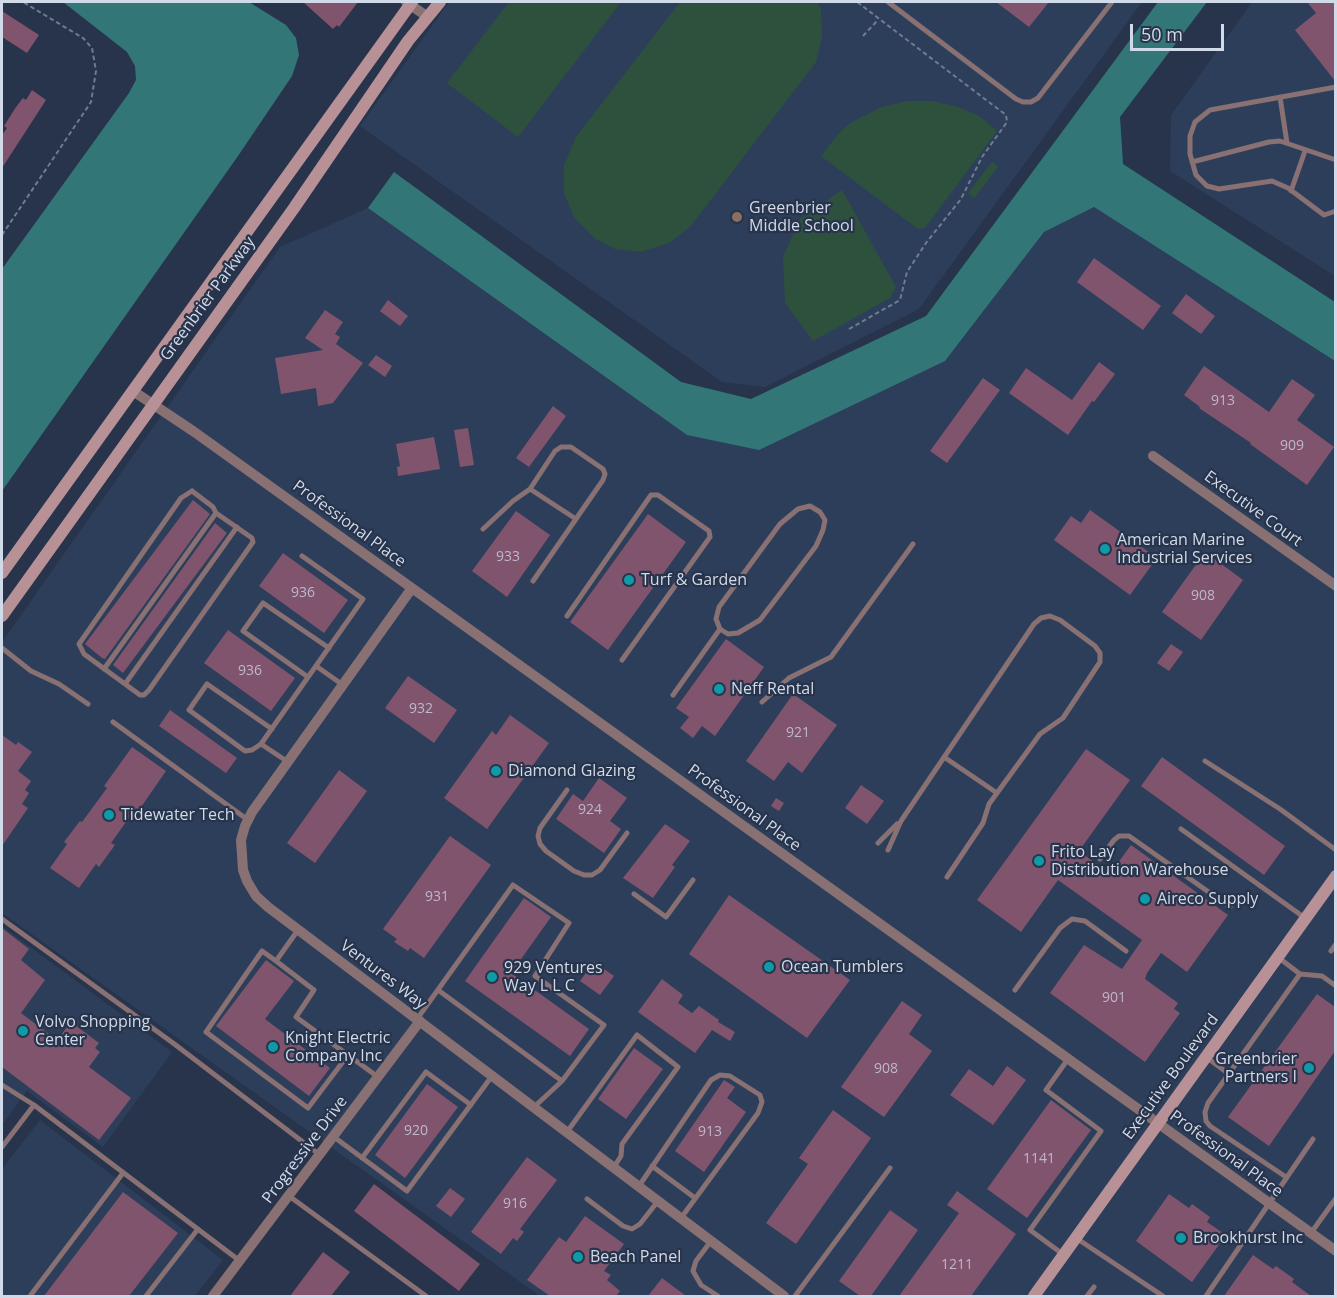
<!DOCTYPE html>
<style>
body{margin:0}
#map{position:relative;width:1337px;height:1298px;overflow:hidden;background:#27344b;font-family:"Open Sans",sans-serif}
canvas{display:block}
.frame{position:absolute;inset:0;border:3px solid #d1dae9;pointer-events:none}
.scale{position:absolute;left:1130px;top:24px;width:94px;height:27px;box-sizing:border-box;border:3px solid #d1dae9;border-top:0;padding-left:8px;font-size:18px;line-height:21px;white-space:nowrap;color:#d1dae9;-webkit-text-stroke:4px #27344b;paint-order:stroke}
</style>
<div id="map">
<canvas width="1337" height="1298"></canvas>
<div class="frame"></div>
<div class="scale">50 m</div>
</div>
<script>
const ctx = document.querySelector('canvas').getContext('2d');
ctx.lineJoin = 'round';
function fill(path, color) { ctx.fillStyle = color; ctx.fill(path, 'evenodd'); }
const toPath = rows => new Path2D(rows.map(r => 'M' + r).join(''));
function strokePath(path, color, width, dash) { ctx.strokeStyle = color; ctx.lineWidth = width; ctx.lineCap = dash ? 'butt' : 'round'; ctx.setLineDash(dash || []); ctx.stroke(path); }
function drawText(font, color, halo, rows, align = 'center') {
  ctx.font = font + ' "Open Sans",sans-serif'; ctx.lineWidth = 4.5; ctx.setLineDash([]); ctx.textBaseline = 'middle'; ctx.strokeStyle = halo; ctx.fillStyle = color; for (const [text, x, y, turn = 0] of rows) {
    ctx.save(); ctx.translate(x, y); ctx.rotate((+turn || 0) * Math.PI / 180); ctx.textAlign = isNaN(turn) ? turn : align; if (halo) ctx.strokeText(text, 0, 0); ctx.fillText(text, 0, 0); ctx.restore();
  }
}
const built = toPath([
 [449,2,1142,2,919,309,765,387,722,382,360,126],
 [1252,2,1335,2,1335,276,1170,171,1171,115],
 [1094,207,1335,361,1335,1296,540,1296,2,913,2,642,280,247,368,208,687,435,945,361,1044,232],
 [2,926,172,1052,103,1147,27,1091,2,1125],
 [40,1120,223,1260,195,1296,2,1296,2,1169]
]);
const green = toPath([
 [509,2,621,2,518,137,447,83],
 [680,2,817,2,821,10,822,37,816,62,690,227,669,243,640,252,615,249,594,238,574,217,564,193,564,165,576,137],
 [907,101,932,101,958,107,979,116,997,131,925,228,918,229,821,156,839,133,850,123,882,107],
 [992,162,998,167,974,198,968,193],
 [842,190,896,287,890,298,813,341,785,303,783,257,800,219]
]);
const water = toPath([
 [63,2,249,2,286,25,296,38,299,55,292,76,238,156,2,491,2,269,129,93,136,80,135,66,127,52],
 [1158,2,1207,2,1120,117,1123,164,1335,302,1335,361,1094,207,1044,232,945,361,759,450,687,435,368,208,394,172,681,382,751,399,926,316]
]);
const building = toPath([
 [303,2,358,2,339,27,337,25,333,29],
 [996,2,1049,2,1029,27],
 [1307,2,1335,2,1335,81,1295,30,1316,13],
 [2,11,39,35,27,53,2,37],
 [32,90,46,100,2,168,2,135,7,128,4,126,16,107,23,98,26,100],
 [1094,258,1161,306,1143,330,1077,282],
 [1186,294,1215,316,1201,334,1172,313],
 [388,300,408,316,400,326,380,311],
 [325,310,343,322,335,334,340,337,336,344,363,363,333,403,318,406,316,388,281,394,275,358,323,350,305,338],
 [376,355,392,366,385,377,368,365],
 [1099,362,1115,374,1094,402,1092,401,1068,435,1009,393,1026,368,1072,400],
 [1204,366,1269,412,1292,379,1315,395,1297,420,1334,447,1307,485,1250,444,1251,443,1199,408,1200,407,1184,395],
 [983,378,1000,390,947,463,930,451],
 [553,406,566,416,529,467,516,458],
 [468,428,474,465,460,467,454,430],
 [434,437,440,469,398,476,397,467,400,466,396,444],
 [193,500,210,514,105,659,102,658,85,644],
 [1090,510,1157,558,1130,595,1054,540,1071,516,1081,523],
 [516,511,550,535,507,597,472,571],
 [648,514,686,542,608,650,570,622],
 [215,523,227,533,123,673,113,665],
 [1205,552,1243,580,1201,640,1162,612],
 [283,553,348,600,324,633,259,586],
 [228,630,295,678,271,711,204,663],
 [726,639,764,667,715,736,702,726,693,738,680,728,689,717,676,708],
 [1171,644,1183,652,1169,671,1157,663],
 [408,676,457,710,434,743,385,708],
 [793,694,837,725,802,773,788,762,774,781,746,761],
 [170,710,237,758,226,773,159,726],
 [510,715,549,743,487,829,444,798,492,731,496,735],
 [2,735,16,745,18,742,32,752,18,771,31,781,25,790,29,793,22,804,28,808,2,846],
 [132,747,166,771,139,810,136,808,111,843,115,845,99,867,96,864,79,888,50,868,67,844,64,842,80,821,82,822,107,788,104,786],
 [1086,749,1130,780,1079,851,1110,874,1131,845,1228,915,1187,972,1161,953,1147,973,1145,979,1178,1003,1174,1009,1180,1013,1145,1062,1050,993,1084,945,1122,969,1142,940,1058,880,1021,932,977,900],
 [1162,757,1285,846,1264,875,1141,786],
 [339,770,367,791,315,863,287,843],
 [599,778,627,798,610,821,621,829,604,853,556,819,573,794,583,801],
 [861,785,884,801,867,824,845,808],
 [776,798,784,803,779,811,771,806],
 [665,824,690,841,672,865,675,867,653,898,623,878],
 [450,836,491,865,424,958,410,948,408,951,394,942,397,939,383,929],
 [729,895,850,980,807,1038,689,954],
 [524,898,551,917,511,973,589,1029,570,1056,465,981],
 [2,928,29,949,21,960,45,980,21,1013,57,1040,71,1022,99,1043,95,1048,100,1052,89,1067,131,1098,99,1140,2,1067],
 [266,960,294,981,265,1019,330,1068,309,1096,216,1026],
 [594,962,614,976,600,995,580,981],
 [662,979,683,995,678,1003,692,1013,699,1006,719,1020,718,1022,735,1032,730,1041,712,1030,695,1053,638,1012],
 [1317,994,1335,1007,1335,1051,1269,1146,1228,1117],
 [902,1001,922,1015,909,1034,932,1051,884,1117,841,1087],
 [634,1048,663,1069,626,1119,598,1099],
 [1007,1066,1026,1080,993,1125,950,1095,969,1069,993,1086],
 [724,1080,735,1087,727,1098,746,1112,704,1172,675,1151],
 [427,1084,458,1107,405,1178,375,1155],
 [1051,1100,1091,1130,1027,1218,987,1189],
 [833,1110,871,1138,796,1244,766,1223,808,1164,799,1158],
 [527,1157,557,1180,520,1229,524,1232,517,1241,513,1238,501,1254,471,1232],
 [374,1184,480,1264,459,1291,354,1211],
 [450,1188,465,1199,451,1217,436,1206],
 [957,1191,1016,1234,971,1296,899,1296,959,1213,947,1205],
 [123,1192,178,1233,129,1296,44,1296],
 [1169,1194,1189,1208,1192,1204,1210,1217,1207,1222,1226,1235,1192,1282,1136,1241],
 [890,1210,918,1230,871,1296,860,1296,839,1281],
 [585,1216,624,1244,604,1271,611,1275,607,1280,620,1291,616,1296,550,1296,527,1280,559,1237,566,1242],
 [323,1252,350,1272,331,1296,290,1296],
 [1253,1255,1273,1269,1276,1266,1294,1279,1292,1282,1311,1296,1224,1296],
 [662,1278,686,1296,648,1296]
]);
const path = toPath([
 [863,36,877,21],
 [2,235,91,102,96,71,92,48,83,38,23,2],
 [849,329,900,300,907,272,926,243,961,199,982,157,1007,122,1006,115,857,2]
]);
const lane = toPath([
 [888,2,1016,99,1023,102,1031,102,1038,98,1112,2],
 [1336,87,1210,110,1195,122,1190,136,1190,154,1196,175,1207,186,1219,189,1272,181,1288,188,1324,215,1336,211],
 [1280,97,1287,143],
 [1192,162,1269,142,1280,141,1336,160],
 [1291,191,1305,151],
 [530,489,576,519],
 [192,491,213,507,216,513,252,538,253,542,149,690,144,695,140,695,84,654,79,644,181,498,192,491],
 [483,529,513,501,530,489,555,451,561,447,571,447,603,469,605,474,603,480,533,581],
 [567,616,651,495,658,495,709,531,710,537,622,660],
 [2,648,31,671,59,684,88,704],
 [316,666,343,685],
 [104,669,216,513],
 [308,677,243,631,263,603,329,648],
 [125,684,237,527],
 [673,695,720,629,716,619,719,607,780,524,798,509,810,506,820,512,825,520,823,530,816,546,760,620,738,633,728,634,720,629],
 [762,702,789,678,831,657,913,544],
 [113,722,248,820],
 [261,744,252,750,245,751,189,710,207,684,272,729],
 [944,757,997,793],
 [1205,761,1280,809,1336,850],
 [288,762,261,744,363,599,302,556],
 [567,790,540,828,538,836,540,844,546,851,574,871,584,875,592,875,600,870,627,833],
 [1181,829,1305,918],
 [878,843,897,824],
 [888,850,901,821,1034,624,1041,618,1050,616,1060,620,1095,646,1100,653,1100,662,1063,718,1040,734,989,804,983,823,947,877],
 [1100,859,1114,840,1119,836,1129,836,1230,907],
 [634,894,666,917,693,880],
 [2,919,173,1043,320,1155],
 [298,930,276,961,314,990,296,1017,378,1077],
 [1331,951,1336,944],
 [1279,958,1300,974,1208,1103,1205,1112,1206,1121,1210,1126,1286,1177],
 [276,961,262,951,206,1032,308,1108,348,1055],
 [1300,974,1322,976,1336,986],
 [438,990,562,1081],
 [1015,990,1060,928,1072,919,1085,921,1126,951],
 [417,1019,513,885,569,923,535,976,604,1025,562,1081,534,1107],
 [1206,1057,1229,1074],
 [2,1085,34,1105,240,1261],
 [567,1132,637,1035,678,1067,622,1144,621,1156,614,1167],
 [334,1137,407,1191,492,1076],
 [2,1147,34,1105],
 [362,1158,426,1072,471,1105],
 [652,1166,695,1198],
 [639,1186,711,1080,720,1075,730,1076,760,1095,762,1102,758,1113,681,1218],
 [289,1196,426,1296],
 [587,1199,623,1226,632,1229,640,1224,658,1201],
 [1311,1233,1336,1198],
 [1076,1238,1163,1296],
 [711,1241,696,1261,693,1271,701,1285,718,1296],
 [1064,1255,1030,1230,1101,1131,1046,1090,1068,1059],
 [30,1296,123,1173],
 [146,1296,198,1229],
 [795,1296,890,1168],
 [1087,1296,1094,1287],
 [1206,1296,1313,1139]
]);
const street = toPath([
 [406,2,428,17],
 [133,391,193,431,1336,1251],
 [1153,456,1336,586],
 [412,588,252,812,245,826,241,840,243,870,247,881,256,896,268,907,784,1296],
 [213,1296,420,1021]
]);
const secondary = toPath([
 [2,573,412,2],
 [2,616,294,208,408,41,440,2],
 [1034,1296,1336,876]
]);
const markers = [
 [737,217,6,"#8d6e63"],
 [1105,549,6,"#0f9aa8"],
 [629,580,6,"#0f9aa8"],
 [719,689,6,"#0f9aa8"],
 [496,771,6,"#0f9aa8"],
 [109,815,6,"#0f9aa8"],
 [1039,861,6,"#0f9aa8"],
 [1145,899,6,"#0f9aa8"],
 [769,967,6,"#0f9aa8"],
 [492,977,6,"#0f9aa8"],
 [23,1031,6,"#0f9aa8"],
 [273,1047,6,"#0f9aa8"],
 [1309,1068,6,"#0f9aa8"],
 [1181,1238,6,"#0f9aa8"],
 [578,1257,6,"#0f9aa8"]
];
const numberNames = [
 ["913",1223,401],
 ["909",1292,446],
 ["933",508,557],
 ["936",303,593],
 ["908",1203,596],
 ["936",250,671],
 ["932",421,709],
 ["921",798,733],
 ["924",590,810],
 ["931",437,897],
 ["901",1114,998],
 ["908",886,1069],
 ["920",416,1131],
 ["913",710,1132],
 ["1141",1039,1159],
 ["916",515,1204],
 ["1211",957,1265]
];
const poiNames = [
 ["Greenbrier",749,208],
 ["Middle School",749,226],
 ["American Marine",1117,540],
 ["Industrial Services",1117,558],
 ["Turf & Garden",641,580],
 ["Neff Rental",731,689],
 ["Diamond Glazing",508,771],
 ["Tidewater Tech",121,815],
 ["Frito Lay",1051,852],
 ["Distribution Warehouse",1051,870],
 ["Aireco Supply",1157,899],
 ["Ocean Tumblers",781,967],
 ["929 Ventures",504,968],
 ["Way L L C",504,986],
 ["Volvo Shopping",35,1022],
 ["Center",35,1040],
 ["Knight Electric",285,1038],
 ["Company Inc",285,1056],
 ["Greenbrier",1297,1059,"right"],
 ["Partners I",1297,1077,"right"],
 ["Brookhurst Inc",1193,1238],
 ["Beach Panel",590,1257]
];
const streetNames = [
 ["Greenbrier Parkway",208,299,-54],
 ["Executive Court",1253,509,36],
 ["Professional Place",349,524,36],
 ["Professional Place",744,808,36],
 ["Ventures Way",383,975,37],
 ["Executive Boulevard",1171,1077,-54],
 ["Progressive Drive",305,1150,-53],
 ["Professional Place",1226,1154,36]
];
fill(built, '#2d3e5a');
fill(green, '#2e513d');
fill(water, '#337677');
fill(building, '#80546c');
strokePath(path, '#707b8f', 2, [4.5, 3]);
strokePath(lane, '#887073', 5);
strokePath(street, '#887073', 10);
strokePath(secondary, '#b79196', 12);
for (const [x, y, r, color] of markers) { const dot = new Path2D(); dot.arc(x, y, r, 0, 2 * Math.PI); ctx.fillStyle = color; ctx.fill(dot); strokePath(dot, '#27344b', 2); }
drawText('14px', '#bdb8ca', null, numberNames);
drawText('16px', '#d1dae9', '#27344b', poiNames, 'left');
drawText('16px', '#d1dae9', '#27344b', streetNames);
</script>
